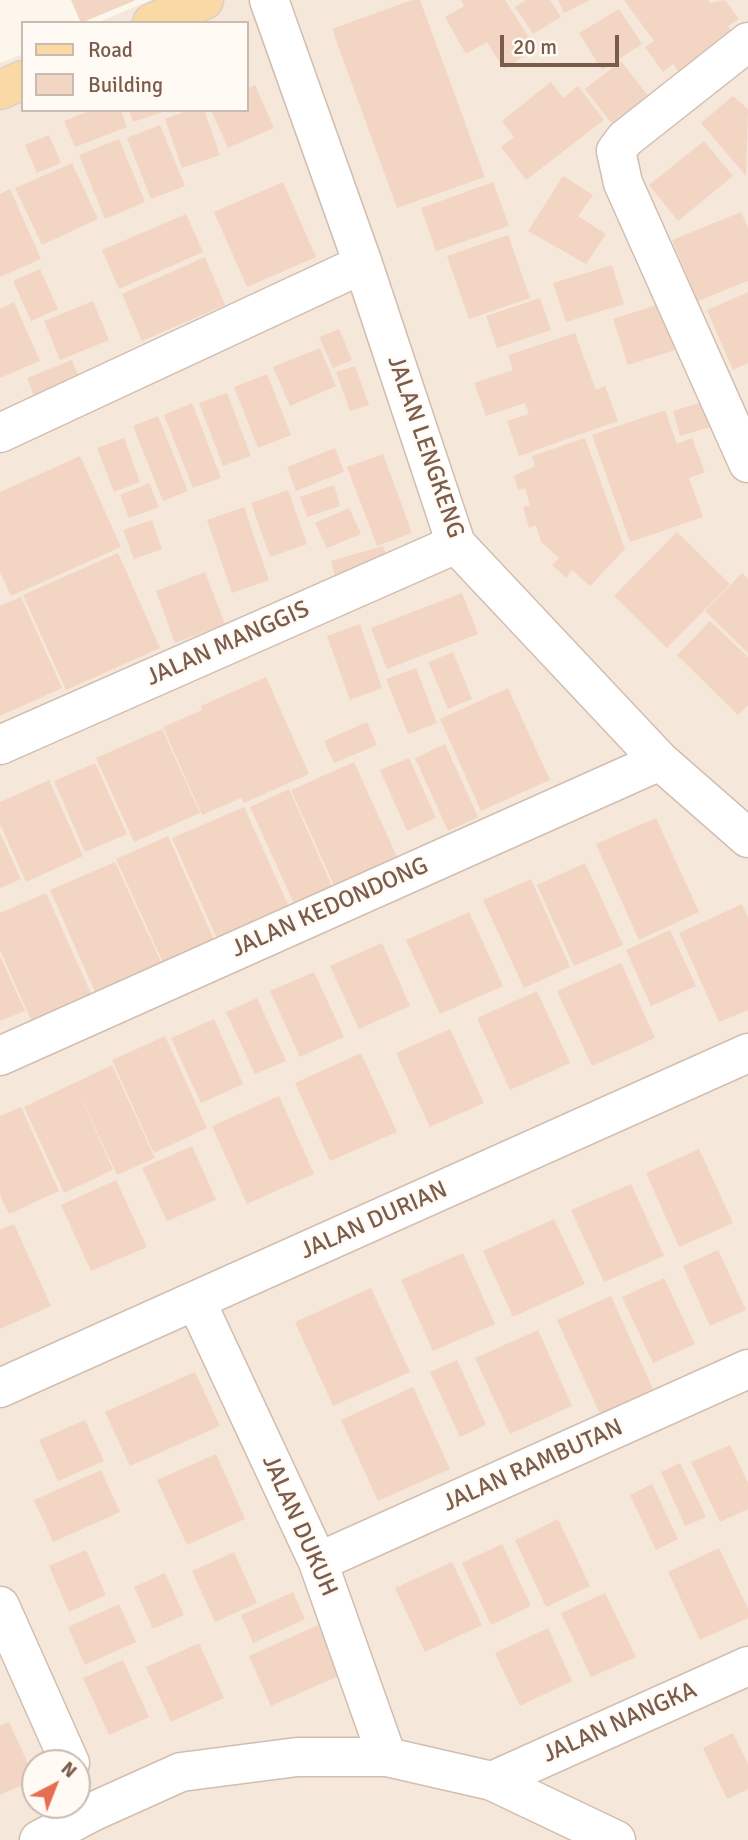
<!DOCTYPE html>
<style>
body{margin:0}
#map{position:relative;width:748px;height:1840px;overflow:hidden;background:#fdf6ec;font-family:Signika,sans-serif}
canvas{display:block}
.legend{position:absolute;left:21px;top:21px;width:228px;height:91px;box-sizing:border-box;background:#fffaf3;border:2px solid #cabbb1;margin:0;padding:9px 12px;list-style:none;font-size:21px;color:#7a5c4d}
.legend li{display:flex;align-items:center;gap:14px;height:35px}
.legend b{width:35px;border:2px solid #cabbb1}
.north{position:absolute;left:21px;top:1749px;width:70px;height:70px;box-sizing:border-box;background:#fffaf3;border:2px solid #cabbb1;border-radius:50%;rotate:42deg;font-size:19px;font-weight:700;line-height:28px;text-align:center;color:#7a5c4d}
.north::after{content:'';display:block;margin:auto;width:24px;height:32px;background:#e76f51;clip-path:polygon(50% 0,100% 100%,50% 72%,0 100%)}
.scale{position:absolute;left:500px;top:35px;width:119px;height:32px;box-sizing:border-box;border:4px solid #7a5c4d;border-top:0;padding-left:9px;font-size:21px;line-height:24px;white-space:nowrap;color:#7a5c4d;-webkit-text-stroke:5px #fffaf3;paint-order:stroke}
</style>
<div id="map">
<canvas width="748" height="1840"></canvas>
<ul class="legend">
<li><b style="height:9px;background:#fbd9a5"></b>Road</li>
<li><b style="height:19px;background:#f3d5c3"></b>Building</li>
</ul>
<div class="north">N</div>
<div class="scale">20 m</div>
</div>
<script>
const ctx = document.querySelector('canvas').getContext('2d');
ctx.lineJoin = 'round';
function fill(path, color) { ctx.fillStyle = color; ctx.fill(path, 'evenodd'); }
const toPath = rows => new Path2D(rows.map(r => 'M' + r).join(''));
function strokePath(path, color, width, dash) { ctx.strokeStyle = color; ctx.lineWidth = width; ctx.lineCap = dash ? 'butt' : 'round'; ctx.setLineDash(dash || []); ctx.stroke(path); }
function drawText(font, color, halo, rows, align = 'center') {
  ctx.font = font + ' Signika,sans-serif'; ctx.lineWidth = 5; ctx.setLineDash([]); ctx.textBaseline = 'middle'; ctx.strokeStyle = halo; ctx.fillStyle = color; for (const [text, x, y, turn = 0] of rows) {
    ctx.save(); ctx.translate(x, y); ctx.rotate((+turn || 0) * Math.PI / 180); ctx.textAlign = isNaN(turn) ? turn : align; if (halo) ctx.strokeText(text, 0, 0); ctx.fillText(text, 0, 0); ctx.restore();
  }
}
const residential = toPath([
 [151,0,748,0,748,1840,0,1840,0,63,23,54,23,110,247,110,247,23,97,23],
 [35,1763,77,1763,77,1805,35,1805]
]);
const building = toPath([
 [71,0,136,0,81,23],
 [412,0,420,0,485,177,397,208,332,29],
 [461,0,505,0,536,49,504,69,487,42,466,54,445,17,464,6],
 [526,0,550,0,561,17,533,34,515,7],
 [558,0,590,0,564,13],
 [624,0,708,0,710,3,725,0,739,19,728,26,733,34,679,73,673,64,663,72,645,47,654,41],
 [619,9,642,44,602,70,579,33],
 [621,61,652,101,616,129,585,89],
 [551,82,563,98,578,86,604,120,526,180,501,147,514,137,502,121],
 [255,85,274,128,228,148,211,110,247,110,247,89],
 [733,96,748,109,746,176,701,123],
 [92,110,121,110,127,127,75,147,64,121],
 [129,110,166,110,166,111,133,122],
 [189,110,204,110,220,155,182,168,165,119],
 [160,125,185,186,151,199,127,138],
 [49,135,61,163,37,173,25,145],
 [119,139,145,202,105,219,79,155],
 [704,141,733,176,678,221,649,185],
 [72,163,98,219,42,245,15,188],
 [563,176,593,195,578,216,606,234,586,264,528,231],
 [283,182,316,257,247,287,214,212],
 [493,182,509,226,436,251,421,208],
 [10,189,41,259,0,277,0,194],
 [741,212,748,228,748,281,698,301,672,240],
 [186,214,203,252,119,289,102,250],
 [508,235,530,298,469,319,447,256],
 [205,257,225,305,142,341,122,294],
 [612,265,624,304,566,322,553,283],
 [40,269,58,309,31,321,13,281],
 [748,292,748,363,733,370,707,310],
 [540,298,551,330,497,348,486,316],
 [93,301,109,340,60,360,44,321],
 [14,302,40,361,0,378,0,309],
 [660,304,675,350,628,365,613,319],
 [339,329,352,360,333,368,319,337],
 [575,333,596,390,605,386,618,421,519,456,507,421,529,414,525,403,486,416,474,383,513,370,508,355],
 [320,348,336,386,290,406,273,367],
 [72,360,82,385,37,403,27,378],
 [355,366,369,405,350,411,336,372],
 [267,374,291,435,258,448,234,387],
 [227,393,251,456,223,466,199,403],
 [709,400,717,425,680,436,673,411],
 [192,403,221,478,193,488,164,415],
 [665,410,677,444,692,438,705,472,689,478,703,517,630,542,592,435],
 [158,416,188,491,163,501,133,426],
 [124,438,140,482,114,492,97,448],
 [585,438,625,549,590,586,572,570,566,578,552,565,559,558,541,542,536,525,529,528,523,507,530,505,525,488,518,490,514,476,535,466,532,456],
 [335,448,344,472,296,491,287,467],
 [383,454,412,533,377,546,347,467],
 [80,456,121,547,11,596,0,572,0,492],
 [149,483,159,507,129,518,120,495],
 [334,485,340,506,307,517,300,497],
 [288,490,307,544,270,557,251,503],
 [244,507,269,580,232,593,207,520],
 [349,508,361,534,327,548,315,523],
 [152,520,162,549,134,559,123,530],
 [677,532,730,584,667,648,614,596],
 [383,546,391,570,338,586,331,561],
 [118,553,160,648,66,690,23,595],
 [205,572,225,624,175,643,156,591],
 [742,573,748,579,748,653,705,611],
 [462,593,478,634,387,669,371,628],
 [21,597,62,688,0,716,0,606],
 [710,621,748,657,748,705,738,715,677,655],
 [360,624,382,688,350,700,327,636],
 [453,652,472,699,448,709,428,662],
 [416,668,437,723,408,734,386,679],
 [266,677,309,774,244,803,241,798,202,815,163,727,202,710,201,706],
 [508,688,550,780,481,811,440,719],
 [367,722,377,745,334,763,324,741],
 [162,729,200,813,134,842,96,758],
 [445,744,478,817,448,831,415,758],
 [409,758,436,818,407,831,380,770],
 [354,762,397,857,334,885,291,790],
 [95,763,127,834,85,852,54,781],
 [49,780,83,856,26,882,0,824,0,802],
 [289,789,335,893,297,910,250,807],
 [244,807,291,911,219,943,172,838],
 [656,818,699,912,639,940,596,844],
 [0,833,21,879,0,888],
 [168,836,218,949,167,971,116,859],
 [115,862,162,964,96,994,50,890],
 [585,863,623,945,574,966,537,885],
 [531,879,570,967,524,988,483,900],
 [46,893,93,998,33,1024,0,950,0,913],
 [742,904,748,918,748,1010,719,1022,679,933],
 [469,912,503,986,440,1014,406,940],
 [670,930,696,986,651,1006,626,950],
 [382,943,410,1006,359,1029,330,966],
 [0,956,25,1011,0,1021],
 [621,963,655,1038,592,1066,557,991],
 [314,972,344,1037,300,1057,270,991],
 [537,991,570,1063,510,1090,477,1018],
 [257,998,286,1061,255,1074,226,1012],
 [214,1019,243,1084,201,1103,171,1038],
 [450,1029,484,1103,430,1127,396,1053],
 [165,1036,207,1128,154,1153,112,1060],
 [361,1053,397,1132,330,1161,295,1083],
 [112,1065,155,1158,117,1175,78,1090,113,1170,64,1193,24,1107],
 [279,1096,314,1174,247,1204,212,1126],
 [21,1107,59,1191,9,1214,0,1195,0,1116],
 [192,1146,216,1200,167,1221,142,1168],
 [699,1149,733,1223,679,1247,646,1173],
 [116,1180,147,1247,91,1271,61,1205],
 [631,1184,664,1256,604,1282,571,1210],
 [554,1219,585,1284,513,1317,483,1251],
 [14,1224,51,1306,0,1329,0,1230],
 [718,1250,746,1310,710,1326,683,1266],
 [463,1253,495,1324,433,1351,401,1280],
 [664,1278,695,1344,653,1363,622,1297],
 [371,1288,410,1372,333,1406,295,1322],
 [611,1296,653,1389,600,1414,557,1320],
 [538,1330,572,1406,510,1434,475,1358],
 [457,1360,486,1425,460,1437,430,1372],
 [195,1372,220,1426,130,1466,105,1412],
 [413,1387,450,1469,378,1501,341,1420],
 [85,1420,104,1461,58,1481,39,1440],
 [730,1445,748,1483,748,1509,720,1522,691,1462],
 [216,1454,245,1519,187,1545,157,1480],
 [680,1463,706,1517,685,1526,661,1472],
 [101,1470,120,1512,53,1542,34,1500],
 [652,1484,678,1539,656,1550,630,1495],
 [558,1519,590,1586,546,1607,515,1540],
 [502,1544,531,1606,491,1625,462,1563],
 [719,1548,748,1609,748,1618,700,1640,668,1572],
 [86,1550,106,1595,69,1612,49,1566],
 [234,1552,257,1603,215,1622,192,1571],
 [452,1562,482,1625,425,1652,395,1588],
 [165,1573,184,1615,153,1629,134,1587],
 [293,1592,305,1619,253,1643,241,1615],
 [605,1593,636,1657,591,1677,561,1613],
 [119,1604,136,1642,85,1665,68,1627],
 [318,1625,341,1675,271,1706,249,1656],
 [548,1628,572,1681,520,1706,495,1653],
 [199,1643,224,1698,171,1722,146,1667],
 [123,1660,149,1717,109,1735,83,1678],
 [9,1722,35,1779,0,1795,0,1726],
 [733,1733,748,1764,748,1789,727,1799,703,1748]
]);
const minor = toPath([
 [269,0,363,264,456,544,660,761,748,838],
 [748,42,625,139,616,151,623,183,748,463],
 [0,433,363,264],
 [0,745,456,544],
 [0,1056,660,761],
 [196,1301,318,1562,387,1757],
 [0,1388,748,1053],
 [318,1562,748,1369],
 [0,1606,70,1763],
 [492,1781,748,1666],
 [39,1840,92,1812,181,1772,297,1757,387,1757,492,1781,616,1840]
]);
const major = toPath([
 [152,23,204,0],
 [0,90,23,80]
]);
const streetNames = [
 ["JALAN LENGKENG",425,447,71],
 ["JALAN MANGGIS",228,644,-24],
 ["JALAN KEDONDONG",330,908,-24],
 ["JALAN DURIAN",374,1221,-24],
 ["JALAN RAMBUTAN",533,1466,-24],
 ["JALAN DUKUH",299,1526,66],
 ["JALAN NANGKA",620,1723,-24]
];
fill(residential, '#f5e8da');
fill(building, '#f3d5c3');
strokePath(minor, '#d1beb0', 41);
strokePath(major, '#dad1cd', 41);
strokePath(minor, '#fff', 38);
strokePath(major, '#fbd9a5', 38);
drawText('24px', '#7a5c4d', '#fffaf3', streetNames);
</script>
